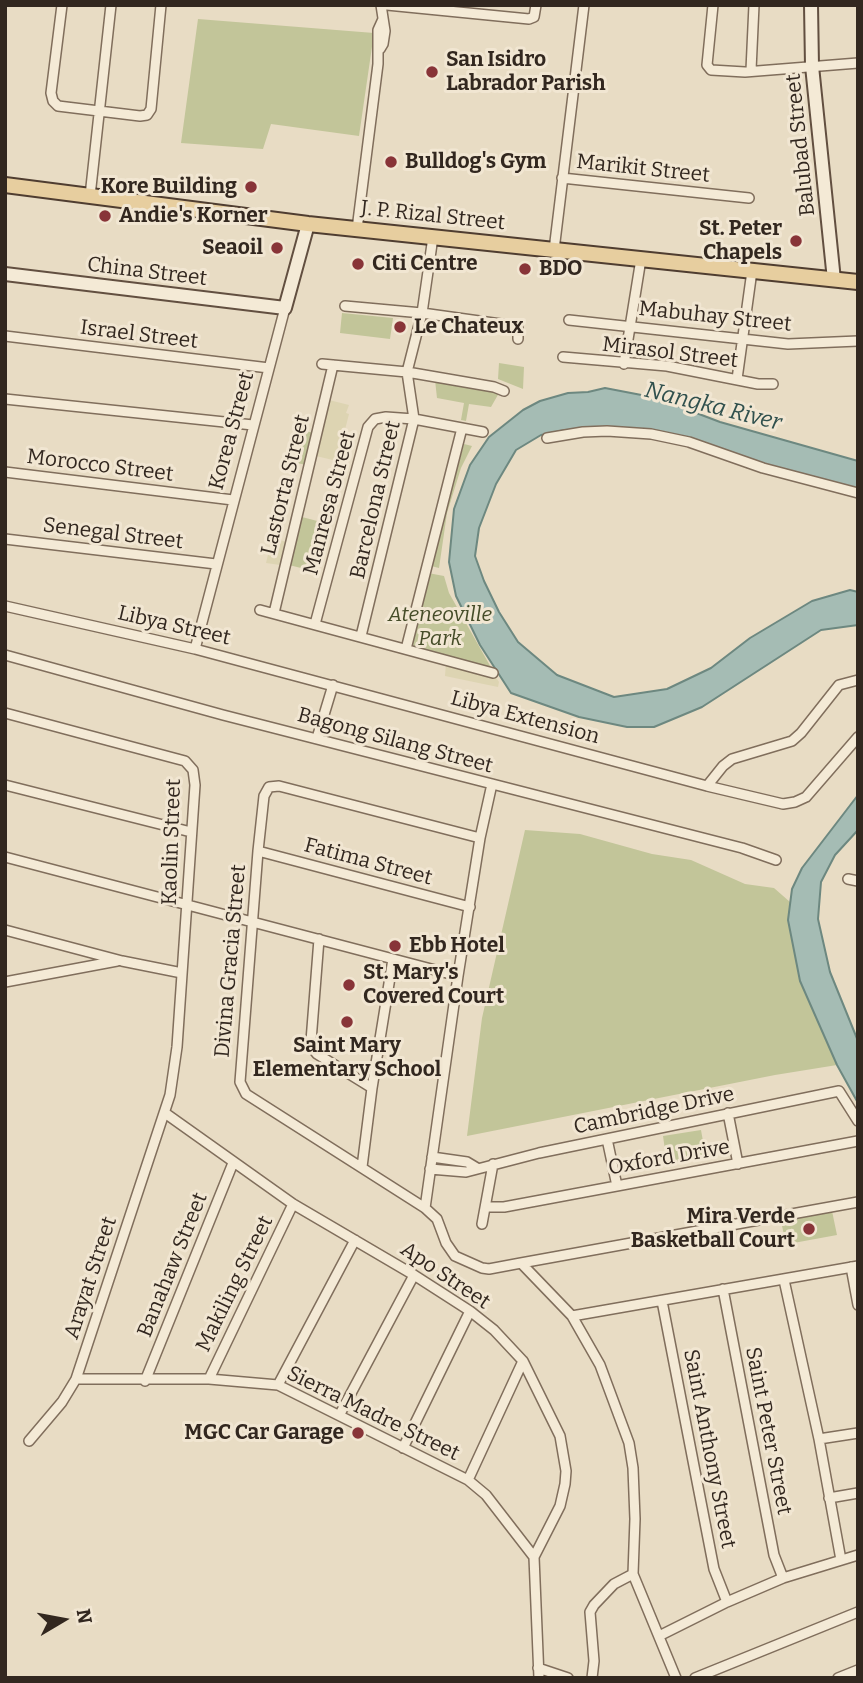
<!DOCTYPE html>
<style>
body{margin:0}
#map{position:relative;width:863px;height:1683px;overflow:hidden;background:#e8dcc4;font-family:Bitter,serif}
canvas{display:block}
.frame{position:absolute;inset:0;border:7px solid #32271f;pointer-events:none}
.north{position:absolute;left:28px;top:1585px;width:70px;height:70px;-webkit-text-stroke:5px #f1e6d2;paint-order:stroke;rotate:80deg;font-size:19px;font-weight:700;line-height:28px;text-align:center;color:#32271f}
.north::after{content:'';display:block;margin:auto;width:24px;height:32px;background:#32271f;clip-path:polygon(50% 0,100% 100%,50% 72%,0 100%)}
</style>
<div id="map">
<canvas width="863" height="1683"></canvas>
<div class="frame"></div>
<div class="north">N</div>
</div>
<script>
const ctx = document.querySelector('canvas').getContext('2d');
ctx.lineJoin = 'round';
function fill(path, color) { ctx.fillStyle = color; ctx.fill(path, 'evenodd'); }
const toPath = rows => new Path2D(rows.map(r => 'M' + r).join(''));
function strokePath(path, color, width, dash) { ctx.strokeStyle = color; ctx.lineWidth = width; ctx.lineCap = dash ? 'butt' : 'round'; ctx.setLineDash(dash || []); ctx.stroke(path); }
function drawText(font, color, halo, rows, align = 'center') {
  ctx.font = font + ' Bitter,serif'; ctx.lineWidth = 6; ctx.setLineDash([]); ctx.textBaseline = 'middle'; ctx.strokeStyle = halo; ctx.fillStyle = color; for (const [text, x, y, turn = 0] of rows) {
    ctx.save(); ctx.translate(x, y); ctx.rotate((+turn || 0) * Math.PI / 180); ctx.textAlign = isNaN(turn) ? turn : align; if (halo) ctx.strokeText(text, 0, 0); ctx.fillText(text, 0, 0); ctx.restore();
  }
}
const farmland = toPath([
 [329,400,349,405,346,413,349,414,337,461,316,456],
 [272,538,287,542,280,565,266,563],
 [446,663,495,676,499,682,498,687,445,676]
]);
const green = toPath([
 [198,19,374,33,359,136,271,124,263,149,181,143],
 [342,313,393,318,390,339,340,333],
 [499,363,524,367,523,389,498,379],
 [435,380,493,390,499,393,491,407,469,404,466,421,461,420,464,403,437,398],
 [301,430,314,433,306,465,293,462],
 [464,444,472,446,461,468,447,513,439,568,431,566],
 [302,517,321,522,309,570,289,565],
 [428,573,444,576,449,593,493,671,411,645],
 [525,830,580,834,652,854,691,860,745,884,774,888,790,902,788,920,800,981,837,1065,775,1075,467,1136,482,1018],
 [701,1130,706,1158,667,1164,663,1136],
 [832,1211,837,1235,788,1244,785,1239,782,1226,784,1220]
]);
const water = toPath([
 [605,388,657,398,720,422,858,461,858,491,787,477,670,434,565,430,541,435,516,450,496,484,479,528,475,556,484,581,499,612,518,642,557,675,614,697,667,689,711,668,750,638,812,601,850,590,858,592,858,625,821,630,702,707,654,727,627,727,579,717,511,693,480,645,456,596,449,562,454,509,470,465,489,437,523,410,540,401,568,393,588,392,605,388],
 [858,795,858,830,835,855,821,882,818,919,830,972,858,1041,858,1103,837,1065,800,981,788,920,792,889,802,868,858,795]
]);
const street = toPath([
 [62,5,51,93,53,101,58,106,140,116,147,115,151,109,161,5],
 [387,5,529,19,534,17,536,5],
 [713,5,707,65,711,70,745,72,858,63],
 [380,49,383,44,385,31,381,5],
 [751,70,754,5],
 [562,178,749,198],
 [90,196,111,5],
 [357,229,378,64,378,30,383,19],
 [554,250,584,5],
 [345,306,422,313,515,326,518,328,518,339],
 [569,320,788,344,858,341],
 [5,336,269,368],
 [563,357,667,366,758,384,773,384],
 [322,364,407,372,494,387,504,391],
 [624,364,641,259],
 [737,379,752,271],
 [5,399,253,425],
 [547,438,583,432,607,431,651,434,689,442,763,468,858,493],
 [5,472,233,500],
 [5,539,216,564],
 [5,606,195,649,707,786,783,804,795,802,806,797,858,737],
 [260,610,493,673],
 [274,613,333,365],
 [315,624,368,427,375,419,386,417,414,419,483,432],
 [361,636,414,419,407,372,422,313,433,237],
 [195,649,285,308],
 [406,649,462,428],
 [5,655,223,715,742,848,776,860],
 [5,713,185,761,193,770,195,785,177,1047,170,1095,76,1379,62,1402,29,1441],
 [317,738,333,685],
 [5,785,191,832],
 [707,786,723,766,732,759,792,741,801,733,839,685,858,680],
 [480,838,279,786,269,787,264,796,258,851,240,1082,246,1094,425,1208,437,1219,446,1243,455,1256,482,1268,489,1269,521,1263,572,1316,600,1365,629,1443,633,1468,635,1519,633,1574,676,1678],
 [258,851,470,907],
 [5,857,458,976],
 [848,879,858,881],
 [5,930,122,961,182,973],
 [319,939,311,1041,313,1049,317,1054,372,1088],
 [5,982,117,961],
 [165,1113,293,1204,414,1275,470,1311,494,1330,523,1361,560,1436,566,1471,565,1484,560,1506,534,1557,539,1678],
 [728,1113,738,1164],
 [607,1139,617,1186],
 [432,1157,467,1162,477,1168],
 [362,1167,372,1088,393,959],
 [430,1169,466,1172,539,1153,839,1091,858,1121],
 [487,1207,504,1207,858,1141],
 [425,1208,458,976,480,838,492,784],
 [482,1224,493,1164],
 [521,1263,858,1202],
 [851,1267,858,1305],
 [784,1280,819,1439,841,1560],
 [723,1289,774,1555,783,1578],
 [662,1301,714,1569,727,1602],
 [572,1316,858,1266],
 [76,1379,209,1379,278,1385,468,1480,486,1495,534,1557],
 [209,1379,293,1204],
 [145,1381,233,1163],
 [278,1385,355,1240],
 [340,1414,414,1275],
 [819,1439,858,1433],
 [403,1448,470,1311],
 [468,1480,523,1361],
 [829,1498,858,1493],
 [659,1636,727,1602,783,1578,858,1555],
 [538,1668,568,1678],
 [592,1678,594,1661,590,1612,594,1605,614,1584,633,1574],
 [695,1678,858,1612],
 [838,1678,858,1670]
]);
const secondary = toPath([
 [811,5,812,66,834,280],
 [5,274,285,308,308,224]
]);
const primary = toPath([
 [5,185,308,224,858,282]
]);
const markers = [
 [432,72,7,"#883438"],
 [391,162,7,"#883438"],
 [251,187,7,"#883438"],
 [105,216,7,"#883438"],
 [796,241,7,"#883438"],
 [277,248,7,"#883438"],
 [358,264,7,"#883438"],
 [525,269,7,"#883438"],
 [400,327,7,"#883438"],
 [395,946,7,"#883438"],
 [349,985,7,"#883438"],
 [347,1022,7,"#883438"],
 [809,1229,7,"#883438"],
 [358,1433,7,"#883438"]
];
const poiNames = [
 ["San Isidro",446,60],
 ["Labrador Parish",446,84],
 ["Bulldog's Gym",405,162],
 ["Kore Building",237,187,"right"],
 ["Andie's Korner",119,216],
 ["St. Peter",782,229,"right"],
 ["Chapels",782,253,"right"],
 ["Seaoil",263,248,"right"],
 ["Citi Centre",372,264],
 ["BDO",539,269],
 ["Le Chateux",414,327],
 ["Ebb Hotel",409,946],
 ["St. Mary's",363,973],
 ["Covered Court",363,997],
 ["Saint Mary",347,1046,"center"],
 ["Elementary School",347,1070,"center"],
 ["Mira Verde",795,1217,"right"],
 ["Basketball Court",795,1241,"right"],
 ["MGC Car Garage",344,1433,"right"]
];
const streetNames = [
 ["Balubad Street",801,145,-96],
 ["Marikit Street",643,169,6],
 ["J. P. Rizal Street",433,216,6],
 ["China Street",147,272,7],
 ["Mabuhay Street",715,317,6],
 ["Israel Street",139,335,7],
 ["Mirasol Street",670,353,7],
 ["Korea Street",232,431,-75],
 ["Morocco Street",100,466,7],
 ["Lastorta Street",286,485,-76],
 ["Barcelona Street",376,500,-77],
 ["Manresa Street",330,503,-75],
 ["Senegal Street",113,534,7],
 ["Libya Street",174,626,13],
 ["Libya Extension",525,718,15],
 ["Bagong Silang Street",395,741,15],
 ["Kaolin Street",172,842,-88],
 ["Fatima Street",368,862,15],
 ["Divina Gracia Street",231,961,-85],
 ["Cambridge Drive",654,1111,-12],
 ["Oxford Drive",669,1158,-10],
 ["Banahaw Street",173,1265,-68],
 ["Apo Street",445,1276,34],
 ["Arayat Street",91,1278,-72],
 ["Makiling Street",235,1284,-64],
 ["Sierra Madre Street",373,1414,26],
 ["Saint Peter Street",768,1431,79],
 ["Saint Anthony Street",709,1449,79]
];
const parkNames = [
 ["Ateneoville",440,615],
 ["Park",440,639]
];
const waterNames = [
 ["Nangka River",713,407,14]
];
fill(farmland, '#ddd4b2');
fill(green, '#c2c599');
fill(water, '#a5bcb4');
strokePath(water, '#6d8880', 2);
strokePath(street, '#806e5c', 12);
strokePath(secondary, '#624f40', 16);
strokePath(primary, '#4f3d30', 18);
strokePath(street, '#f4ead6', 9);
strokePath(secondary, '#f4ead6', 12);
strokePath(primary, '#e7ce9f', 14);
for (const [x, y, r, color] of markers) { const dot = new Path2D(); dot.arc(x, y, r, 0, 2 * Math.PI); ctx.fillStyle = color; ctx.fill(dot); strokePath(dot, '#f1e6d2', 2.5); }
drawText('bold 21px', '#32271f', '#f1e6d2', poiNames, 'left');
drawText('21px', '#32271f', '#f1e6d2', streetNames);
drawText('italic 21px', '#454c28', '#f1e6d2', parkNames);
drawText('italic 23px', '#30504d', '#f1e6d2', waterNames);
</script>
